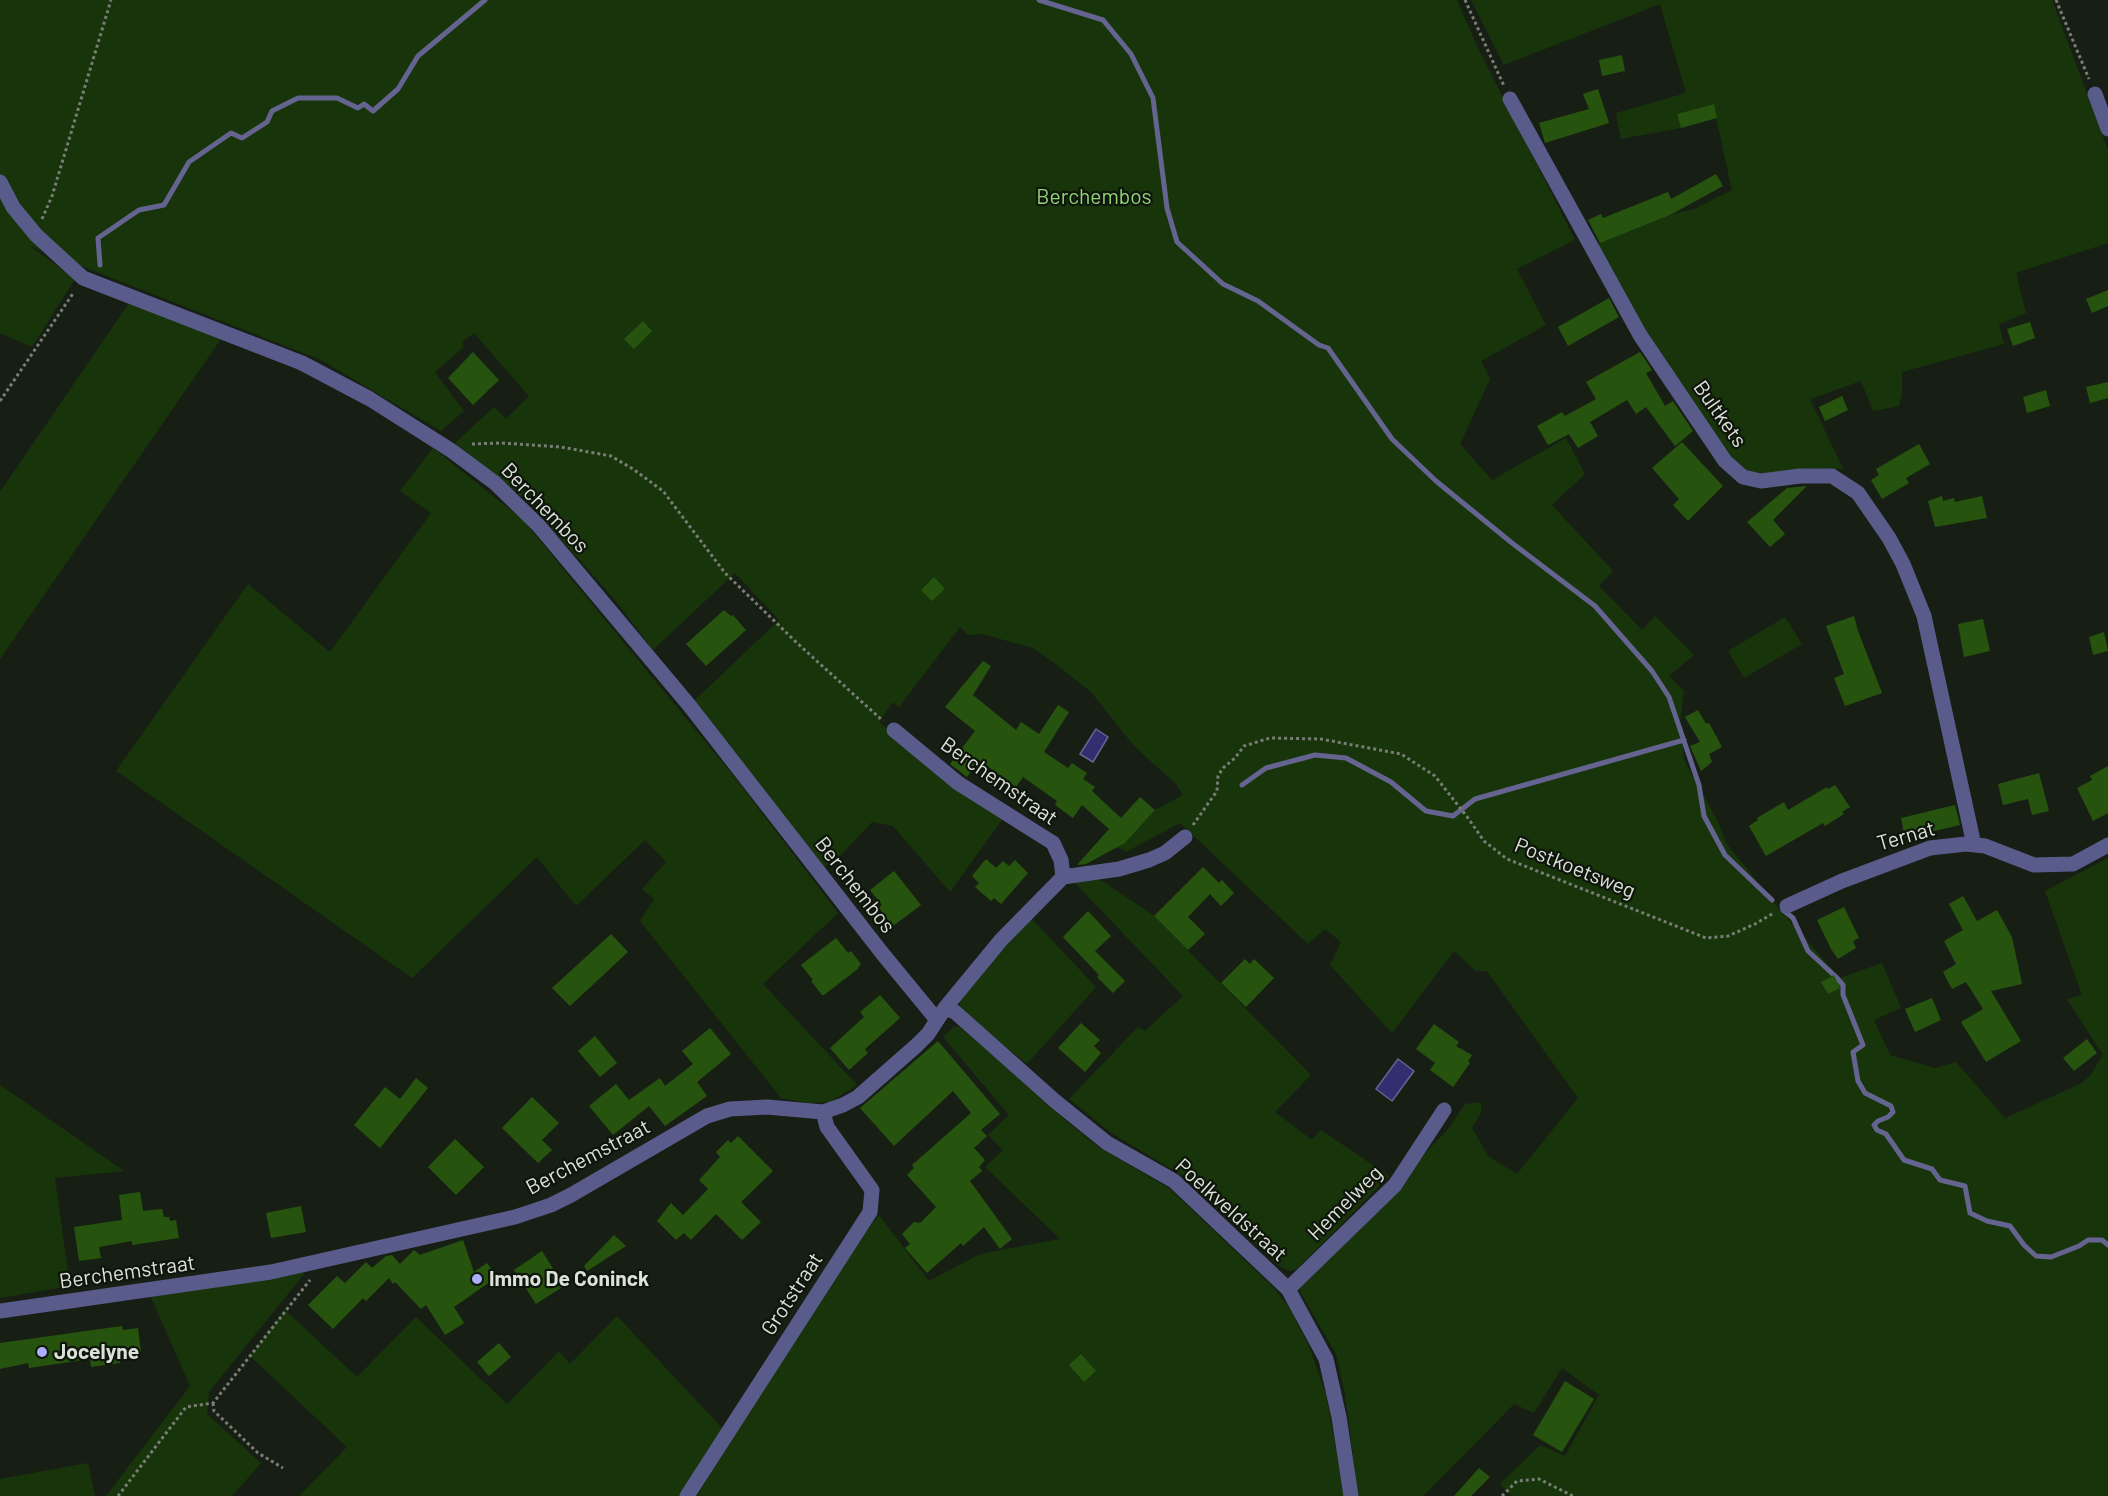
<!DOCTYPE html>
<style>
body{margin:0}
canvas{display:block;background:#171f14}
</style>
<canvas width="2108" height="1496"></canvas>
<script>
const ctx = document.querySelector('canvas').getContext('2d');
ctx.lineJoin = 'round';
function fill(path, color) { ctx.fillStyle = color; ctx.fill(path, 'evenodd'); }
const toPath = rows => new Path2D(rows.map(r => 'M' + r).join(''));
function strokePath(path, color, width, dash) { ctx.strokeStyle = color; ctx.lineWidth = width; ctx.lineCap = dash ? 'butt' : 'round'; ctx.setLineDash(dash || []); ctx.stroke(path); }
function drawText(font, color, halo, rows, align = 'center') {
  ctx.font = font + ' Barlow,sans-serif'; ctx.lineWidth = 4.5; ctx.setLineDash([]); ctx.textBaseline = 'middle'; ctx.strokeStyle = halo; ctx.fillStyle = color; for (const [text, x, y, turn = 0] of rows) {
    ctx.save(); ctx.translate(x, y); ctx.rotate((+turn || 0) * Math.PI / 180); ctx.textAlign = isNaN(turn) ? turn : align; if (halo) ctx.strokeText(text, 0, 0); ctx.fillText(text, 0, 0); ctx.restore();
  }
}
const green = toPath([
 [0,0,1457,0,1476,44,1575,240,1517,269,1546,325,1481,361,1490,379,1460,444,1492,480,1566,438,1585,474,1552,505,1613,571,1599,586,1642,630,1655,616,1694,655,1669,676,1684,691,1680,723,1684,760,1719,824,1726,843,1786,917,1840,978,1882,963,1901,1008,1874,1020,1890,1055,1935,1068,1956,1062,2005,1118,2080,1084,2089,1077,2103,1055,2067,999,2082,995,2045,891,2108,858,2108,1496,1512,1496,1500,1484,1540,1445,1565,1456,1599,1395,1562,1368,1534,1413,1514,1404,1423,1496,1358,1496,1345,1394,1336,1354,1298,1288,1448,1129,1465,1104,1481,1102,1481,1112,1472,1128,1488,1156,1517,1174,1578,1098,1487,971,1476,971,1454,951,1392,1033,1330,965,1341,942,1325,929,1308,944,1180,823,1126,852,1117,847,1127,841,1155,810,1183,795,1176,784,1134,746,1091,692,1053,662,1033,648,982,634,968,635,960,627,899,707,893,702,879,722,923,761,1004,817,950,892,893,826,872,822,841,855,824,867,694,701,779,620,735,573,653,650,616,601,526,500,455,443,494,407,506,419,529,396,474,333,462,342,464,347,435,372,464,411,441,431,321,360,30,246,75,279,32,347,0,333],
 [1471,0,2052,0,2108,150,2108,243,2016,273,2026,313,1999,324,2004,344,1902,372,1902,392,1899,406,1873,411,1861,381,1810,399,1843,469,1811,468,1763,474,1747,470,1733,460,1649,339,1597,244,1676,213,1694,209,1732,190,1713,104,1677,114,1681,128,1621,139,1616,113,1686,93,1660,4,1504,65],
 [129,303,223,336,0,659,0,492],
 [433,448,523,520,736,779,838,913,763,984,857,1085,830,1102,809,1103,781,1098,640,921,654,899,642,889,666,862,645,840,576,906,537,857,412,978,116,771,248,584,330,652,431,513,400,491],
 [1785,617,1802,644,1744,678,1728,651],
 [1095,879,1104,882,1153,915,1311,1075,1275,1112,1312,1140,1321,1130,1389,1176,1297,1269,1289,1271,1277,1264,1188,1179,1110,1132,1069,1099,1138,1027,1145,1031,1183,996,1074,882],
 [1029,916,1096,987,1027,1064,966,1015,960,1006,960,996],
 [953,1027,960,1027,966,1032,1066,1121,1097,1146,1170,1189,1274,1288,1290,1309,1309,1346,1326,1395,1344,1496,697,1496,720,1457,853,1248,879,1215,929,1281,980,1254,1060,1239,985,1167,1003,1150,988,1135,1009,1115,943,1037],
 [0,1085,124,1171,55,1178,70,1286,0,1298],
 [302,1272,304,1274,209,1392,207,1414,261,1463,232,1496,106,1496,190,1386,150,1295],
 [285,1310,357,1377,416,1317,507,1404,559,1351,570,1364,617,1316,723,1429,680,1496,299,1496,347,1447,250,1356],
 [88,1463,95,1496,0,1496,0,1479]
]);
const water = toPath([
 [1096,729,1108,737,1093,762,1080,754,1096,729],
 [1398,1059,1414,1071,1392,1101,1376,1089,1398,1059]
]);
const stream = toPath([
 [1039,0,1103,20,1131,54,1153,98,1167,208,1177,242,1223,284,1258,301,1319,345,1328,348,1392,439,1436,481,1512,543,1595,606,1652,671,1669,697,1699,785,1704,816,1725,855,1772,900],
 [100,265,98,238,139,210,164,205,189,162,231,133,242,138,267,122,272,111,298,98,337,98,358,108,364,104,373,111,398,89,418,56,485,0],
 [1242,785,1266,768,1315,755,1346,758,1391,782,1426,811,1453,816,1475,799,1684,740],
 [1783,910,1793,918,1808,951,1836,977,1843,985,1843,995,1863,1045,1853,1052,1858,1081,1865,1093,1891,1106,1893,1112,1888,1117,1878,1121,1874,1125,1877,1130,1886,1134,1904,1160,1932,1169,1940,1180,1965,1186,1970,1213,1987,1221,2010,1226,2024,1245,2036,1256,2051,1257,2079,1246,2088,1240,2102,1240,2108,1245]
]);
const building = toPath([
 [1622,55,1625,71,1602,76,1599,60],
 [1598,89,1609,123,1545,143,1539,123,1589,109,1583,94],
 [1714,104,1717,118,1681,128,1677,114],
 [1716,174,1723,186,1670,215,1600,243,1588,220,1601,214,1603,218,1668,192,1671,199],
 [2108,290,2108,306,2092,313,2086,299],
 [1609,298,1619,317,1568,346,1558,327],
 [643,321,652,331,634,349,624,339],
 [2030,322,2035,338,2013,346,2007,329],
 [473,352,499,380,473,405,448,378],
 [1640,352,1652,370,1646,373,1665,406,1673,401,1693,431,1675,446,1646,407,1636,414,1627,400,1590,422,1598,436,1578,448,1569,434,1548,445,1537,426,1562,412,1565,416,1596,399,1586,382],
 [2108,382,2108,398,2090,403,2086,387],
 [2046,390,2050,406,2027,413,2023,397],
 [1842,396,1848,410,1825,421,1819,407],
 [1682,442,1723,486,1688,521,1673,505,1679,499,1652,468],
 [1919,444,1930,464,1906,478,1909,483,1882,499,1871,480,1879,475,1876,469],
 [1807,486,1773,520,1785,534,1770,547,1747,522,1787,488],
 [1942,496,1943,501,1954,498,1955,502,1982,496,1987,518,1935,527,1928,501],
 [934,577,945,589,932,601,921,590],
 [724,610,731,616,733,615,746,630,706,666,686,644],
 [1854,616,1858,631,1882,693,1845,706,1834,678,1844,674,1826,626],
 [1983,619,1990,651,1964,657,1958,624],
 [2104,632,2108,651,2093,655,2089,637],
 [983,661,991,666,973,695,1016,730,1021,722,1039,734,1058,705,1069,712,1044,752,1068,768,1072,763,1087,773,1083,779,1095,787,1092,791,1121,818,1140,797,1155,810,1125,843,1086,864,1077,865,1109,829,1082,805,1073,818,1055,805,1057,801,1023,777,1016,787,979,760,967,777,950,764,975,731,945,707],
 [1698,710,1706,724,1709,723,1722,747,1709,754,1712,762,1701,771,1690,746,1700,742,1685,717],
 [2108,766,2108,813,2093,821,2077,788,2092,780,2090,776],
 [2039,773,2049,811,2032,815,2028,799,2003,805,1998,784],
 [1835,785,1850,807,1842,812,1844,814,1825,826,1823,823,1766,856,1749,826,1758,820,1757,818,1784,802,1788,810,1827,787,1828,789],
 [1955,805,1960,825,1905,838,1901,818],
 [986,859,996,868,1003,861,1009,866,1015,860,1028,873,1001,904,994,898,991,901,975,887,979,883,972,876],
 [1203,867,1219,883,1222,880,1234,893,1221,906,1210,894,1188,917,1205,934,1188,950,1154,916],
 [894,871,921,905,893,926,879,908,882,905,870,890],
 [1963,896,1977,921,1997,910,2012,937,2022,984,1991,991,2021,1041,1986,1062,1961,1022,1983,1009,1966,982,1952,989,1943,972,1956,964,1944,941,1963,930,1949,904],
 [1844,907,1859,938,1853,941,1856,948,1838,959,1831,949,1817,920],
 [1088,911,1111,936,1095,951,1125,981,1113,993,1097,977,1099,975,1063,937],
 [611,934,628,952,570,1006,552,988],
 [836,938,848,953,851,951,861,964,858,967,859,968,824,995,822,995,811,981,813,980,801,965],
 [1245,959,1250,964,1254,959,1274,978,1246,1007,1221,983],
 [1834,975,1840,988,1828,994,1821,982],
 [880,995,900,1018,865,1049,868,1053,849,1070,830,1048,864,1017,860,1012],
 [1932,998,1941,1020,1915,1032,1905,1009],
 [1081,1023,1100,1040,1094,1046,1101,1053,1085,1072,1058,1048],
 [1434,1024,1459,1042,1456,1046,1472,1055,1468,1061,1470,1063,1453,1087,1430,1070,1435,1063,1416,1049],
 [710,1028,731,1054,697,1082,707,1096,665,1126,649,1106,613,1135,589,1106,616,1084,629,1100,660,1078,665,1086,693,1064,682,1051],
 [595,1036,617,1063,600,1077,578,1051],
 [2087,1039,2097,1053,2074,1071,2063,1058],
 [938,1041,1000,1114,981,1130,987,1136,974,1148,985,1160,979,1167,982,1171,970,1181,1012,1239,1000,1249,984,1227,963,1246,961,1243,927,1273,905,1248,910,1244,902,1234,914,1222,920,1223,936,1207,907,1175,914,1168,912,1165,971,1113,953,1091,894,1146,860,1108],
 [416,1078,428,1088,380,1148,354,1125,385,1087,400,1099],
 [532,1097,559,1123,542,1140,552,1150,538,1163,502,1128],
 [738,1136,773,1171,741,1202,761,1222,742,1240,716,1214,691,1240,684,1233,676,1240,657,1221,671,1203,683,1215,708,1189,699,1180,720,1157,716,1152,728,1140,731,1143],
 [455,1139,484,1167,456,1195,428,1167],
 [140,1192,143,1211,162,1209,164,1217,169,1217,170,1221,176,1220,179,1238,132,1245,132,1241,99,1247,101,1258,79,1261,74,1227,122,1220,119,1195],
 [301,1206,306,1232,271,1238,266,1213],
 [614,1235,626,1246,587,1271,584,1266],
 [463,1240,474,1272,487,1263,497,1277,454,1307,464,1323,445,1335,426,1305,421,1309,395,1282,393,1284,389,1278,366,1301,363,1298,333,1329,308,1305,337,1276,345,1283,366,1262,372,1268,386,1256,392,1255,400,1264,414,1250,420,1255],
 [542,1251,564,1286,536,1304,514,1270],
 [122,1326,123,1330,138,1328,141,1352,119,1355,120,1363,91,1367,90,1359,29,1368,28,1363,0,1369,0,1343],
 [499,1343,511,1357,489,1376,477,1362],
 [1081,1354,1096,1371,1084,1382,1069,1365],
 [1565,1381,1594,1399,1562,1452,1533,1435],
 [1479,1468,1490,1477,1471,1496,1454,1496]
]);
const path = toPath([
 [1465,0,1504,86],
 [2056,0,2089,79],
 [42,219,52,196,111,0],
 [0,401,74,292],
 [472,444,501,443,561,447,611,456,633,469,663,491,725,573,797,643,883,721],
 [1193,825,1217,791,1218,776,1223,768,1235,758,1244,746,1270,738,1321,739,1401,754,1435,776,1468,818,1484,841,1507,859,1706,938,1728,936,1755,924,1772,914],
 [213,1403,214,1411,258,1453,283,1468],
 [118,1496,186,1407,213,1403,310,1280],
 [1502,1496,1517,1481,1539,1479,1573,1496]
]);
const minor = toPath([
 [2095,94,2108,129],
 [1510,99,1640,335,1725,461,1743,477,1761,481,1800,476,1832,476,1858,493,1889,538,1903,564,1924,616,1974,845],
 [0,182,13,207,36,235,83,278,302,363,370,399,452,451,495,483,539,526,689,705,882,953,937,1020],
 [894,730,958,783,1053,843,1061,860,1063,877],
 [1787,906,1842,881,1930,848,1966,844,1985,846,2034,865,2073,864,2108,845],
 [945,1008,955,1012,1055,1101,1107,1143,1174,1181,1288,1289,1326,1359,1339,1417,1351,1496],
 [1288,1289,1395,1185,1444,1110],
 [0,1311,271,1272,515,1217,551,1205,571,1195,707,1116,730,1109,767,1107,823,1112,843,1105,858,1097,917,1045,928,1034,945,1008,1001,940,1063,877,1119,869,1149,860,1165,853,1185,837],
 [687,1496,870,1212,872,1190,827,1127,823,1112]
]);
const markers = [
 [477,1279,6,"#abaffb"],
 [42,1352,6,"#abaffb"]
];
const parkNames = [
 ["Berchembos",1094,197]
];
const streetNames = [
 ["Bultkets",1720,414,55],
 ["Berchembos",545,508,46],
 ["Berchemstraat",999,781,35],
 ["Ternat",1906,836,-16],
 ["Postkoetsweg",1575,868,22],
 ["Berchembos",855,885,52],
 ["Berchemstraat",588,1157,-28],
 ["Hemelweg",1345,1203,-45],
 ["Poelkveldstraat",1231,1210,42],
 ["Berchemstraat",127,1272,-8],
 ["Grotstraat",792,1294,-57]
];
const poiNames = [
 ["Immo De Coninck",489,1279],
 ["Jocelyne",54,1352]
];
fill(green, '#17340a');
fill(water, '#322f71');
strokePath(water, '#656490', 1.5);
strokePath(stream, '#656490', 5);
fill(building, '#26540e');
strokePath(path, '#787e75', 3, [3, 3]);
strokePath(minor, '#595b8b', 15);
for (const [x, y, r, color] of markers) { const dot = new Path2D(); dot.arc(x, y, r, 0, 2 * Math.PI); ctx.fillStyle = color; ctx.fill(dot); strokePath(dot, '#0e150b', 2); }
drawText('21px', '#92d478', '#0e150b', parkNames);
drawText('21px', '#dce1da', '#0e150b', streetNames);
drawText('bold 21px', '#dce1da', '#0e150b', poiNames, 'left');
</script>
